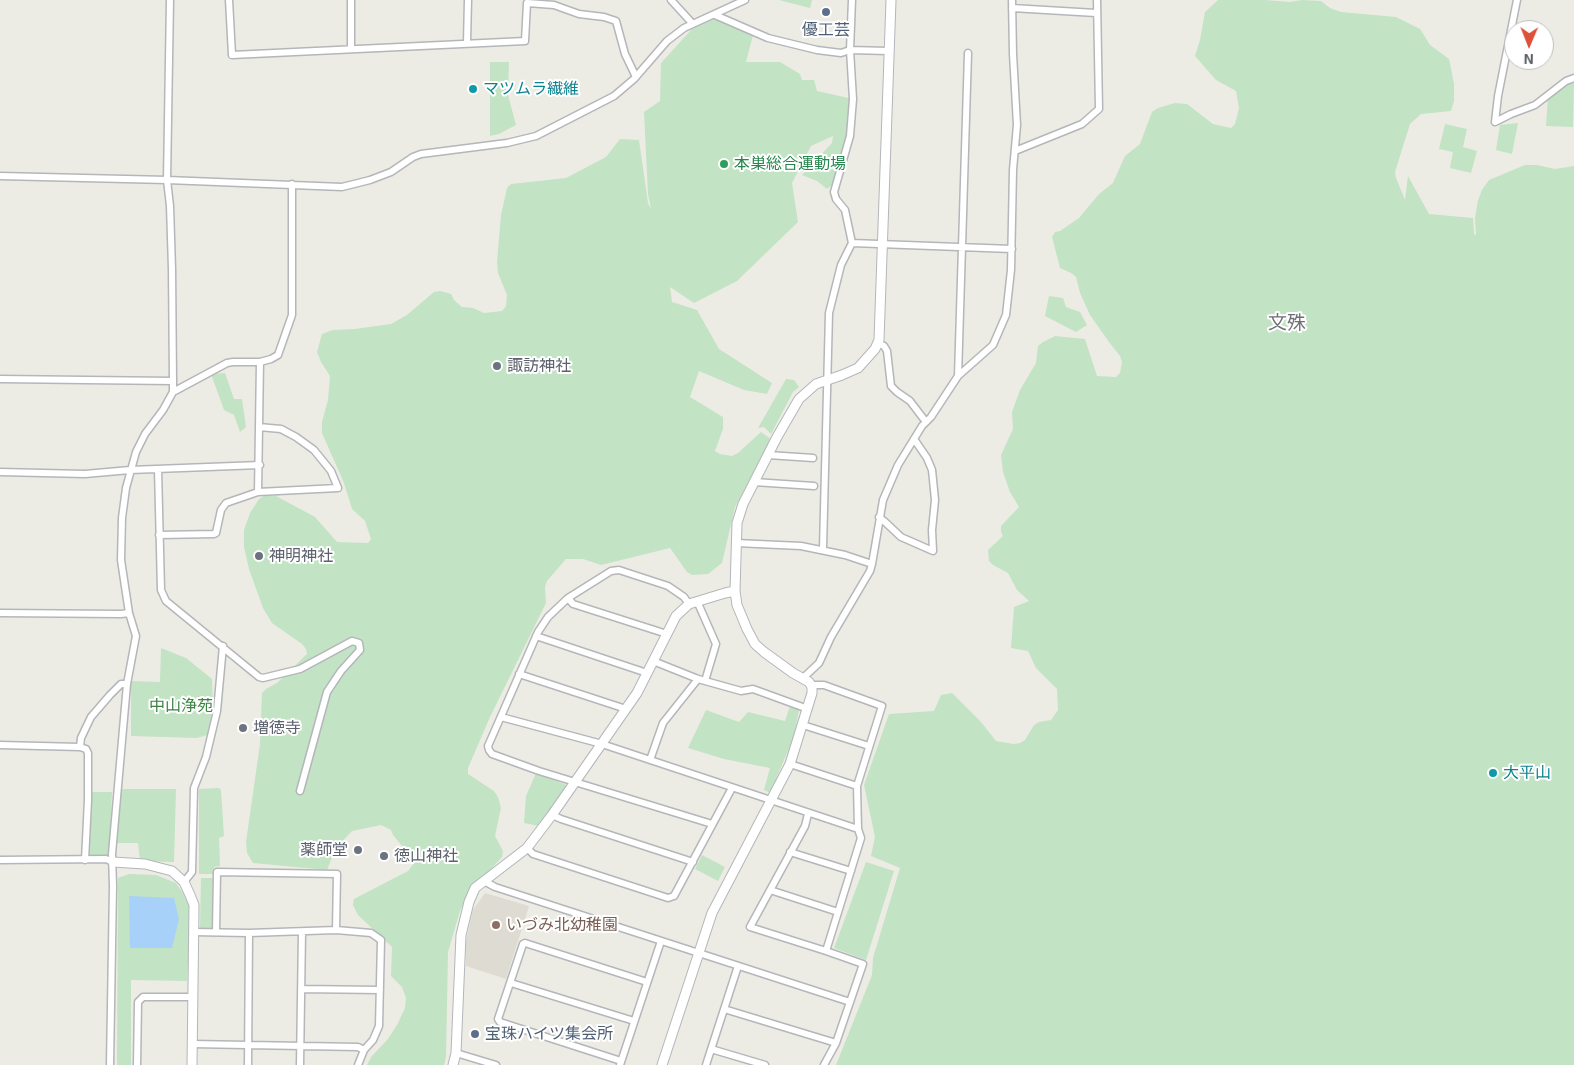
<!DOCTYPE html>
<meta charset="utf-8">
<style>
body{margin:0}
#map{position:relative;width:1574px;height:1065px;overflow:hidden;background:#edece4;font-family:"Exo 2",sans-serif}
canvas{display:block}
.north{position:absolute;left:1504px;top:20px;width:50px;height:50px;box-sizing:border-box;background:#fff;border:1px solid #bebfc1;border-radius:50%;rotate:181deg;font-size:14px;font-weight:700;line-height:20px;text-align:center;color:#5c5f64}
.north::after{content:'';display:block;margin:auto;width:18px;height:22px;background:#dd503a;clip-path:polygon(50% 0,100% 100%,50% 72%,0 100%)}
</style>
<div id="map">
<canvas width="1574" height="1065"></canvas>
<div class="north">N</div>
</div>
<script>
const ctx = document.querySelector('canvas').getContext('2d');
ctx.lineJoin = 'round';
function fill(path, color) { ctx.fillStyle = color; ctx.fill(path, 'evenodd'); }
const toPath = rows => new Path2D(rows.map(r => 'M' + r).join(''));
function strokePath(path, color, width, dash) { ctx.strokeStyle = color; ctx.lineWidth = width; ctx.lineCap = dash ? 'butt' : 'round'; ctx.setLineDash(dash || []); ctx.stroke(path); }
function drawText(font, color, halo, rows, align = 'center') {
  ctx.font = font + ' "Exo 2","Noto Sans JP",sans-serif'; ctx.lineWidth = 4; ctx.setLineDash([]); ctx.textBaseline = 'middle'; ctx.strokeStyle = halo; ctx.fillStyle = color; for (const [text, x, y, turn = 0] of rows) {
    ctx.save(); ctx.translate(x, y); ctx.rotate((+turn || 0) * Math.PI / 180); ctx.textAlign = isNaN(turn) ? turn : align; if (halo) ctx.strokeText(text, 0, 0); ctx.fillText(text, 0, 0); ctx.restore();
  }
}
const education = toPath([
 [485,893,529,906,506,979,466,966,466,941,473,910]
]);
const green = toPath([
 [779,0,812,0,810,8],
 [1218,0,1265,0,1290,2,1302,0,1321,1,1330,8,1341,12,1396,17,1420,29,1430,45,1449,59,1454,84,1454,101,1451,111,1421,114,1410,124,1395,172,1396,178,1405,200,1408,176,1429,214,1473,218,1474,234,1476,235,1475,218,1478,200,1482,190,1489,180,1525,165,1537,165,1555,169,1574,166,1574,1065,836,1065,872,975,873,958,900,868,871,856,875,837,864,785,889,714,934,711,941,695,952,693,981,722,996,741,1014,744,1020,743,1025,740,1034,725,1039,722,1051,720,1058,710,1057,689,1036,668,1028,651,1011,648,1014,607,1029,601,1017,590,1008,573,993,565,989,561,988,550,1003,536,1001,532,1001,526,1019,507,1010,492,1003,472,1001,455,1013,429,1012,412,1020,390,1036,363,1038,346,1043,342,1055,336,1085,339,1097,376,1116,377,1120,373,1122,362,1120,356,1109,342,1090,315,1080,293,1076,277,1071,273,1060,268,1052,237,1055,232,1060,231,1079,218,1099,194,1113,183,1125,156,1140,144,1152,112,1158,108,1175,103,1187,104,1213,124,1231,128,1235,124,1239,108,1236,91,1216,80,1195,56,1200,40,1205,12],
 [714,19,753,35,746,62,780,62,800,74,802,80,814,80,817,91,853,99,838,180,827,189,817,181,802,175,832,143,833,136,811,146,792,183,798,222,737,281,694,303,670,287,672,302,697,310,719,349,772,383,767,394,744,390,699,371,690,397,723,417,723,429,715,451,720,454,732,456,738,453,761,432,771,439,735,507,722,563,708,574,692,575,687,572,670,548,601,565,583,559,566,559,547,581,545,587,546,603,490,717,468,768,468,774,494,791,498,797,501,808,495,836,503,851,502,857,469,893,460,911,448,952,446,1057,444,1065,367,1065,371,1057,388,1039,397,1025,405,1008,406,998,402,987,391,976,392,947,358,915,353,905,354,899,408,871,415,862,393,835,391,830,381,825,352,831,336,848,327,870,253,863,247,853,246,842,260,744,262,693,266,689,277,683,307,654,306,649,302,644,272,623,263,608,249,569,244,547,244,530,250,513,259,499,264,496,276,496,315,517,337,542,368,543,371,539,365,521,352,509,344,483,322,433,322,422,328,400,330,376,321,362,317,352,322,334,333,330,355,329,391,324,407,315,434,292,440,291,451,294,454,300,462,307,473,308,484,313,502,311,506,306,507,295,498,273,497,262,501,215,507,188,511,184,566,178,606,157,620,139,639,140,648,203,651,209,648,194,644,112,660,101,661,63,692,29],
 [490,62,509,62,508,95,516,125,499,134,490,136],
 [1574,81,1573,127,1546,126,1548,97,1562,86],
 [1518,123,1512,154,1496,150,1500,125],
 [1445,124,1467,129,1463,147,1477,151,1471,173,1450,168,1453,152,1439,149],
 [1049,296,1063,298,1066,307,1080,312,1087,325,1076,332,1045,316],
 [225,373,234,399,242,399,246,427,240,432,234,415,224,410,211,374],
 [786,379,794,380,799,387,793,392,771,434,764,427,758,428],
 [161,648,186,658,212,679,213,707,207,735,197,738,131,736,131,681,160,682],
 [791,703,800,706,793,739,770,793,764,790,770,768,724,759,688,748,706,710,739,722,748,712,785,721],
 [536,773,566,785,566,789,539,826,524,823,526,796],
 [219,788,221,790,224,836,219,838,220,866,214,867,213,874,199,874,199,789],
 [119,789,176,789,174,862,140,861,138,843,116,843],
 [90,792,112,792,109,855,91,856,89,852],
 [702,855,725,867,718,881,695,869],
 [866,862,894,871,866,960,834,948],
 [129,874,156,875,176,883,183,893,191,910,187,981,131,980,131,1065,117,1065,118,878],
 [201,878,213,878,212,931,200,930]
]);
const water = toPath([
 [129,896,174,898,179,919,172,948,130,948]
]);
const street = toPath([
 [229,0,232,55,525,41,527,3,554,5,579,14,604,17,616,21,625,54,636,77],
 [671,0,692,23],
 [1517,0,1498,96,1495,122,1511,114,1535,105,1566,81,1574,78],
 [1012,8,1096,13],
 [715,15,768,38,817,50,841,53,850,50,888,51],
 [467,43,468,0],
 [351,49,351,0],
 [1015,151,1082,124,1099,109,1097,0],
 [0,176,167,180,342,187,370,180,391,172,413,157,421,154,507,143,536,136,614,96,634,79,667,41,684,28,745,0],
 [852,243,1012,249],
 [877,343,884,346,887,351,891,386,897,392,910,401,926,422],
 [958,376,968,53],
 [0,379,173,381],
 [173,392,227,363,233,362,260,362,271,359,278,355,292,315,292,184],
 [768,455,813,458],
 [158,469,161,590,166,601,259,677,263,678,300,669,352,641,359,643,360,650,341,671,327,692,300,791],
 [0,472,85,474,130,470,260,465],
 [754,482,814,486],
 [258,492,260,362],
 [879,517,884,521,901,537,933,551,932,530,935,500,932,470,927,458,914,439],
 [159,535,214,534,216,533,221,510,226,503,258,492,338,488,331,471,314,450,296,437,281,429,259,427],
 [736,543,801,546,845,555,872,564],
 [823,549,829,313,841,265,852,243,845,210,836,199,834,192,850,136,853,99,850,50,852,0],
 [568,598,611,571,619,570,668,586,684,597,689,604],
 [697,601,716,644,705,681],
 [0,613,121,614,129,613],
 [667,634,573,604,568,598,548,617,538,632,488,746,489,750,492,754,539,771,712,824],
 [536,636,647,673],
 [653,661,698,679,741,691,753,689,808,709],
 [519,674,626,709],
 [802,679,819,663,831,637,870,571,872,564,883,500,898,465,922,426,931,417,958,376,993,345,1006,315,1011,270,1013,170,1017,125,1013,54,1012,0],
 [811,685,824,685,882,706,857,786,858,829],
 [501,717,602,744,858,829,861,838,826,951,863,964,836,1043,824,1065],
 [803,725,869,746],
 [0,745,80,747],
 [650,760,663,723,698,679],
 [790,764,857,786],
 [808,814,805,826,750,927,826,951],
 [552,815,561,819,693,862],
 [527,848,533,854,668,898,674,896,732,788],
 [790,852,851,871],
 [0,860,106,859,113,862],
 [85,860,88,800,88,753,86,749,80,747,81,738,91,717,110,695,121,684,127,684],
 [484,881,495,887,850,1002],
 [184,882,192,872,194,788,206,757,217,711,223,646],
 [770,890,838,912],
 [193,932,249,933,336,930,371,933,381,940,379,1026,373,1040,364,1050,358,1065],
 [216,932,217,872,337,874,336,930],
 [511,983,634,1021],
 [301,989,380,990],
 [724,1009,836,1043],
 [192,1044,358,1047,364,1050],
 [711,1049,765,1065],
 [456,1053,496,1065],
 [621,1061,500,1022,498,1019,523,944,525,943,647,982],
 [110,1065,113,886,112,854,127,684,136,636,129,613,121,560,122,518,126,488,136,452,145,434,163,410,173,392,173,381,172,269,170,206,167,180,170,0],
 [137,1065,138,1002,143,997,191,997],
 [248,1065,249,933],
 [300,1065,302,932],
 [620,1065,661,941],
 [706,1065,738,966]
]);
const secondary = toPath([
 [113,862,145,864,172,871,184,882,190,895,194,905,192,1065],
 [453,1065,456,1053,461,935,469,902,475,888,527,848,552,815,637,693,676,616,689,604,725,593,735,591],
 [662,1065,712,913,790,764,812,693,812,687,809,682,793,673,764,652,755,644,747,629,737,605,735,591,737,523,743,504,777,437,799,399,816,384,842,375,858,368,875,349,879,340,891,0]
]);
const markers = [
 [826,12,5,"#5c6f8a"],
 [473,89,5,"#0f9aa8"],
 [724,164,5,"#2e9e5b"],
 [497,366,5,"#6b7280"],
 [259,556,5,"#6b7280"],
 [243,728,5,"#6b7280"],
 [1493,773,5,"#0f9aa8"],
 [358,850,5,"#6b7280"],
 [384,856,5,"#6b7280"],
 [496,925,5,"#8d6e63"],
 [475,1034,5,"#5c6f8a"]
];
const serviceNames = [
 ["優工芸",826,30],
 ["宝珠ハイツ集会所",485,1034,"left"]
];
const cultureNames = [
 ["マツムラ繊維",483,89],
 ["大平山",1503,773]
];
const leisureNames = [
 ["本巣総合運動場",734,164]
];
const worshipNames = [
 ["諏訪神社",507,366],
 ["神明神社",269,556],
 ["増徳寺",253,728],
 ["薬師堂",348,850,"right"],
 ["徳山神社",394,856]
];
const parkNames = [
 ["中山浄苑",181,706]
];
const educationNames = [
 ["いづみ北幼稚園",506,925]
];
const quarterNames = [
 ["文殊",1287,323]
];
fill(education, '#dddbd2');
fill(green, '#c2e3c4');
fill(water, '#a8d1f9');
strokePath(street, '#b4b6ba', 9);
strokePath(secondary, '#b3b6bb', 11);
strokePath(street, '#fff', 6);
strokePath(secondary, '#fff', 9);
for (const [x, y, r, color] of markers) { const dot = new Path2D(); dot.arc(x, y, r, 0, 2 * Math.PI); ctx.fillStyle = color; ctx.fill(dot); strokePath(dot, '#fff', 2); }
drawText('16px', '#4e5e75', '#fff', serviceNames);
drawText('16px', '#0d838f', '#fff', cultureNames, 'left');
drawText('16px', '#27864d', '#fff', leisureNames, 'left');
drawText('16px', '#5b616d', '#fff', worshipNames, 'left');
drawText('16px', '#3b8343', '#fff', parkNames);
drawText('16px', '#785e54', '#fff', educationNames, 'left');
drawText('19px', '#6d7175', '#fff', quarterNames);
</script>
